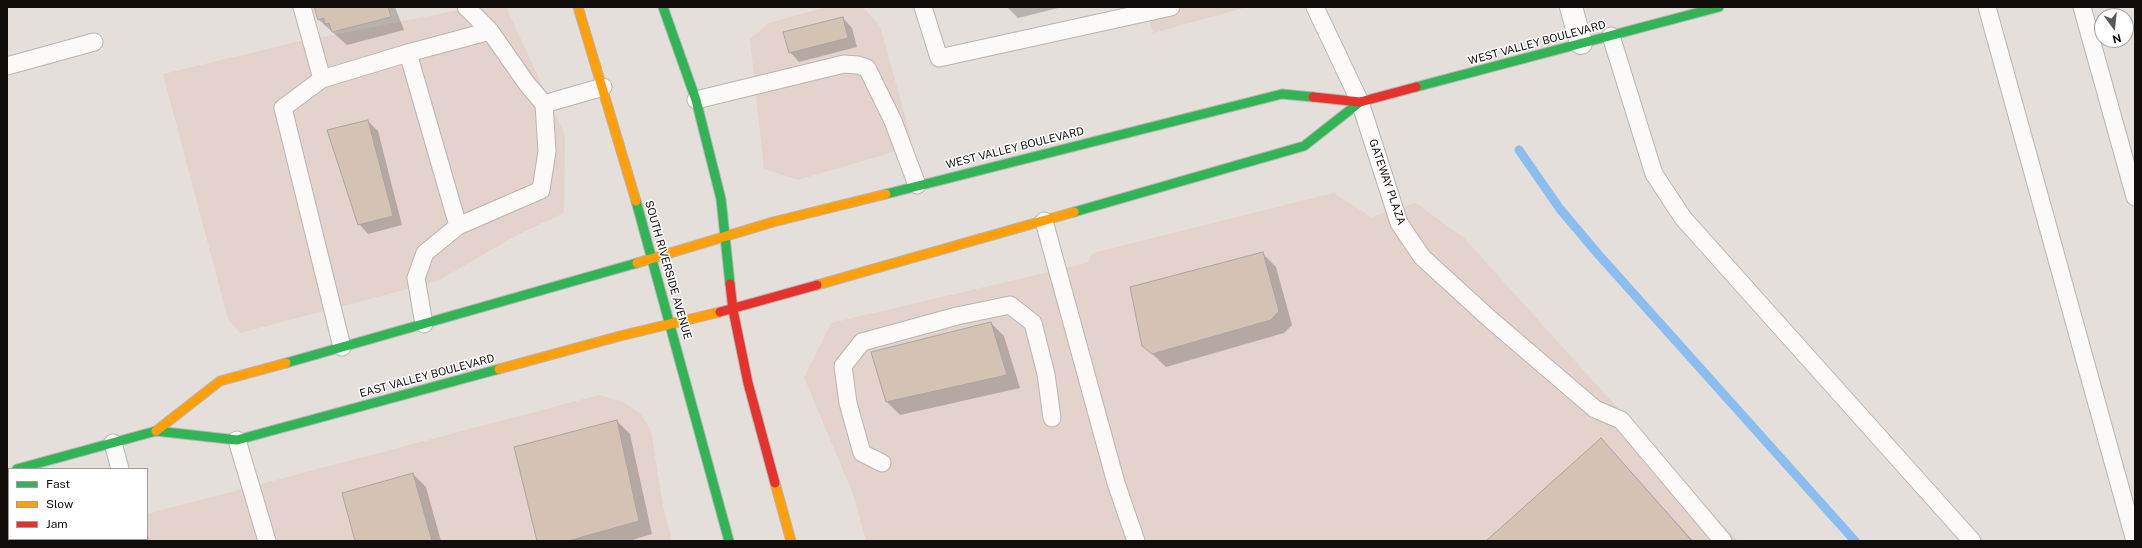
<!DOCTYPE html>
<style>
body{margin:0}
#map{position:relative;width:2142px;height:548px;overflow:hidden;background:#e4dfda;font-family:"Public Sans",sans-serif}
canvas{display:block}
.frame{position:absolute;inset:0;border:8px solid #100d0b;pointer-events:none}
.legend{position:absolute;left:8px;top:468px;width:140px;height:72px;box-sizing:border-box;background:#fff;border:1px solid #9f9e9d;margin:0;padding:5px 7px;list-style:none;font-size:12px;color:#100d0b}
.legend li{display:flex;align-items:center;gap:8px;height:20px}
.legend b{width:20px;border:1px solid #9f9e9d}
.north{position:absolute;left:2094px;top:8px;width:40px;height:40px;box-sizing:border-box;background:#fff;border:1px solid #9f9e9d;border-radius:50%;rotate:165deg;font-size:11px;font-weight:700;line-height:16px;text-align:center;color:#100d0b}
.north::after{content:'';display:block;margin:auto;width:14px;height:18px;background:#5a5653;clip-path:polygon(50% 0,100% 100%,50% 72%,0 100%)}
</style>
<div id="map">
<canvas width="2142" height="548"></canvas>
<div class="frame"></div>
<ul class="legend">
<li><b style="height:5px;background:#30b455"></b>Fast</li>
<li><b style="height:5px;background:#ff9f0a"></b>Slow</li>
<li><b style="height:5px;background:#e5322d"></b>Jam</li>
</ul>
<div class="north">N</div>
</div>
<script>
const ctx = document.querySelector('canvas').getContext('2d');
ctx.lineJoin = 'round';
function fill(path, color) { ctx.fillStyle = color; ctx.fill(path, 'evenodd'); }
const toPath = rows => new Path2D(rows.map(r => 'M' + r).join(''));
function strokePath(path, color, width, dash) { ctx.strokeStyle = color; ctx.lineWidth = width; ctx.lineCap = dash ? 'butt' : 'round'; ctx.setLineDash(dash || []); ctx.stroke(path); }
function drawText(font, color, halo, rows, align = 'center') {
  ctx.font = font + ' "Public Sans",sans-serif'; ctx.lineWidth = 3; ctx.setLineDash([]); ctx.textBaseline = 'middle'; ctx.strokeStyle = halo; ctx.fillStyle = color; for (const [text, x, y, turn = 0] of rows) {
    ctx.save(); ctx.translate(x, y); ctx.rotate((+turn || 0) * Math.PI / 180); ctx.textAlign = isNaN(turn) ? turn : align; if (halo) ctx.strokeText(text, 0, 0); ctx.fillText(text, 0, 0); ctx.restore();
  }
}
const commercial = toPath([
 [475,7,506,7,565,135,564,213,517,235,438,281,240,333,228,319,163,74,296,42],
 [827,7,863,7,880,26,912,141,890,153,798,180,764,169,750,39,769,23],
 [1145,7,1247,7,1153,33],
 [1334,193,1371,217,1416,203,1464,238,1738,541,866,541,853,494,804,377,831,323,1087,263,1093,253],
 [599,395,621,401,640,413,651,430,663,506,672,541,107,541,106,539,147,539,147,514]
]);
const shadow = toPath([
 [315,7,395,7,404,30,347,45,319,20],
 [1007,7,1058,7,1058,8,1018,18],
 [843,18,852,28,857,47,799,62,790,52],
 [368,121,378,131,402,225,368,234,359,224],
 [1263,254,1276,267,1292,325,1284,333,1166,367,1143,345],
 [991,323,1004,336,1020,388,900,415,887,402],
 [617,421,630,434,652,534,629,541,538,541],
 [1601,439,1693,541,1487,541],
 [413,474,426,487,441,541,356,541]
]);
const stream = toPath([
 [1519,150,1560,209,1598,254,1855,541]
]);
const building = toPath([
 [314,7,388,7,391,17,332,32,329,23,325,24,324,18,318,20,314,7],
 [843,17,848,38,789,53,783,32,843,17],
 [368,120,393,216,358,225,327,130,368,120],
 [1263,252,1279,311,1271,320,1152,354,1142,346,1130,287,1263,252],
 [991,322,1007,375,886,402,871,352,991,322],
 [617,420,639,521,568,541,537,541,514,447,617,420],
 [1601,438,1692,541,1486,541,1601,438],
 [413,473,432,541,355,541,342,493,413,473]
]);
const lane = toPath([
 [302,7,322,79,283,108,342,347],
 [923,7,939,58,1171,7],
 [1315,7,1360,102,1399,223,1422,257,1491,320,1595,409,1621,420,1723,541],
 [1987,7,2135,541],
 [2082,7,2135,197],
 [1611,36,1654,174,1683,218,1972,541],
 [7,66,94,42],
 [322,79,408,53],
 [696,100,844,64,858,65,867,68,893,121,917,185],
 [544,104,603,87],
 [1044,221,1116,483,1136,541],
 [458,226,408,53,490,31],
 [424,324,416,278,425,253,458,226,541,190,547,151,544,104,527,84,490,31,466,7],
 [237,440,267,541],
 [113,443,120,469],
 [882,463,862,453,848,403,843,366,862,342,957,316,1010,305,1033,323,1046,374,1052,418],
 [139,539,140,541]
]);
const street = toPath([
 [1571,7,1581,43]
]);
const fast = toPath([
 [663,7,696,100,721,199,730,284],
 [1416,87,1719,7],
 [886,194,1282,94,1313,97],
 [636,201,729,541],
 [1074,212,1304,146,1360,102],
 [286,363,637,263],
 [17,469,156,431,237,440,499,369]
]);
const slow = toPath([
 [578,7,636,201],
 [637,263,773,222,886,194],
 [817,285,1074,212],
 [499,369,620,336,720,312],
 [156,431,220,381,286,363],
 [775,483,791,541]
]);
const jam = toPath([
 [1313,97,1360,102,1416,87],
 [730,284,733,310,748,383,775,483],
 [720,312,817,285]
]);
const streetNames = [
 ["WEST VALLEY BOULEVARD",1537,43,-15],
 ["WEST VALLEY BOULEVARD",1015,148,-14],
 ["GATEWAY PLAZA",1387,182,71],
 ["SOUTH RIVERSIDE AVENUE",668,270,74],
 ["EAST VALLEY BOULEVARD",427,376,-15]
];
fill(commercial, '#e3d3cc');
fill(shadow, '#0003');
strokePath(stream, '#8bbeef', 9);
fill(building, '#d4c2b3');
strokePath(building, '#a9a6a2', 1);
strokePath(lane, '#b8b4b1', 19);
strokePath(street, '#b8b4b1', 24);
strokePath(fast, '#b8b4b1', 11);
strokePath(slow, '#b8b4b1', 11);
strokePath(jam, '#b8b4b1', 11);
strokePath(lane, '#fbfaf9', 17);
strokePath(street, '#fbfaf9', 22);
strokePath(fast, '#30b455', 9);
strokePath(slow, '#ff9f0a', 9);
strokePath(jam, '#e5322d', 9);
drawText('11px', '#100d0b', '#fff', streetNames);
</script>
